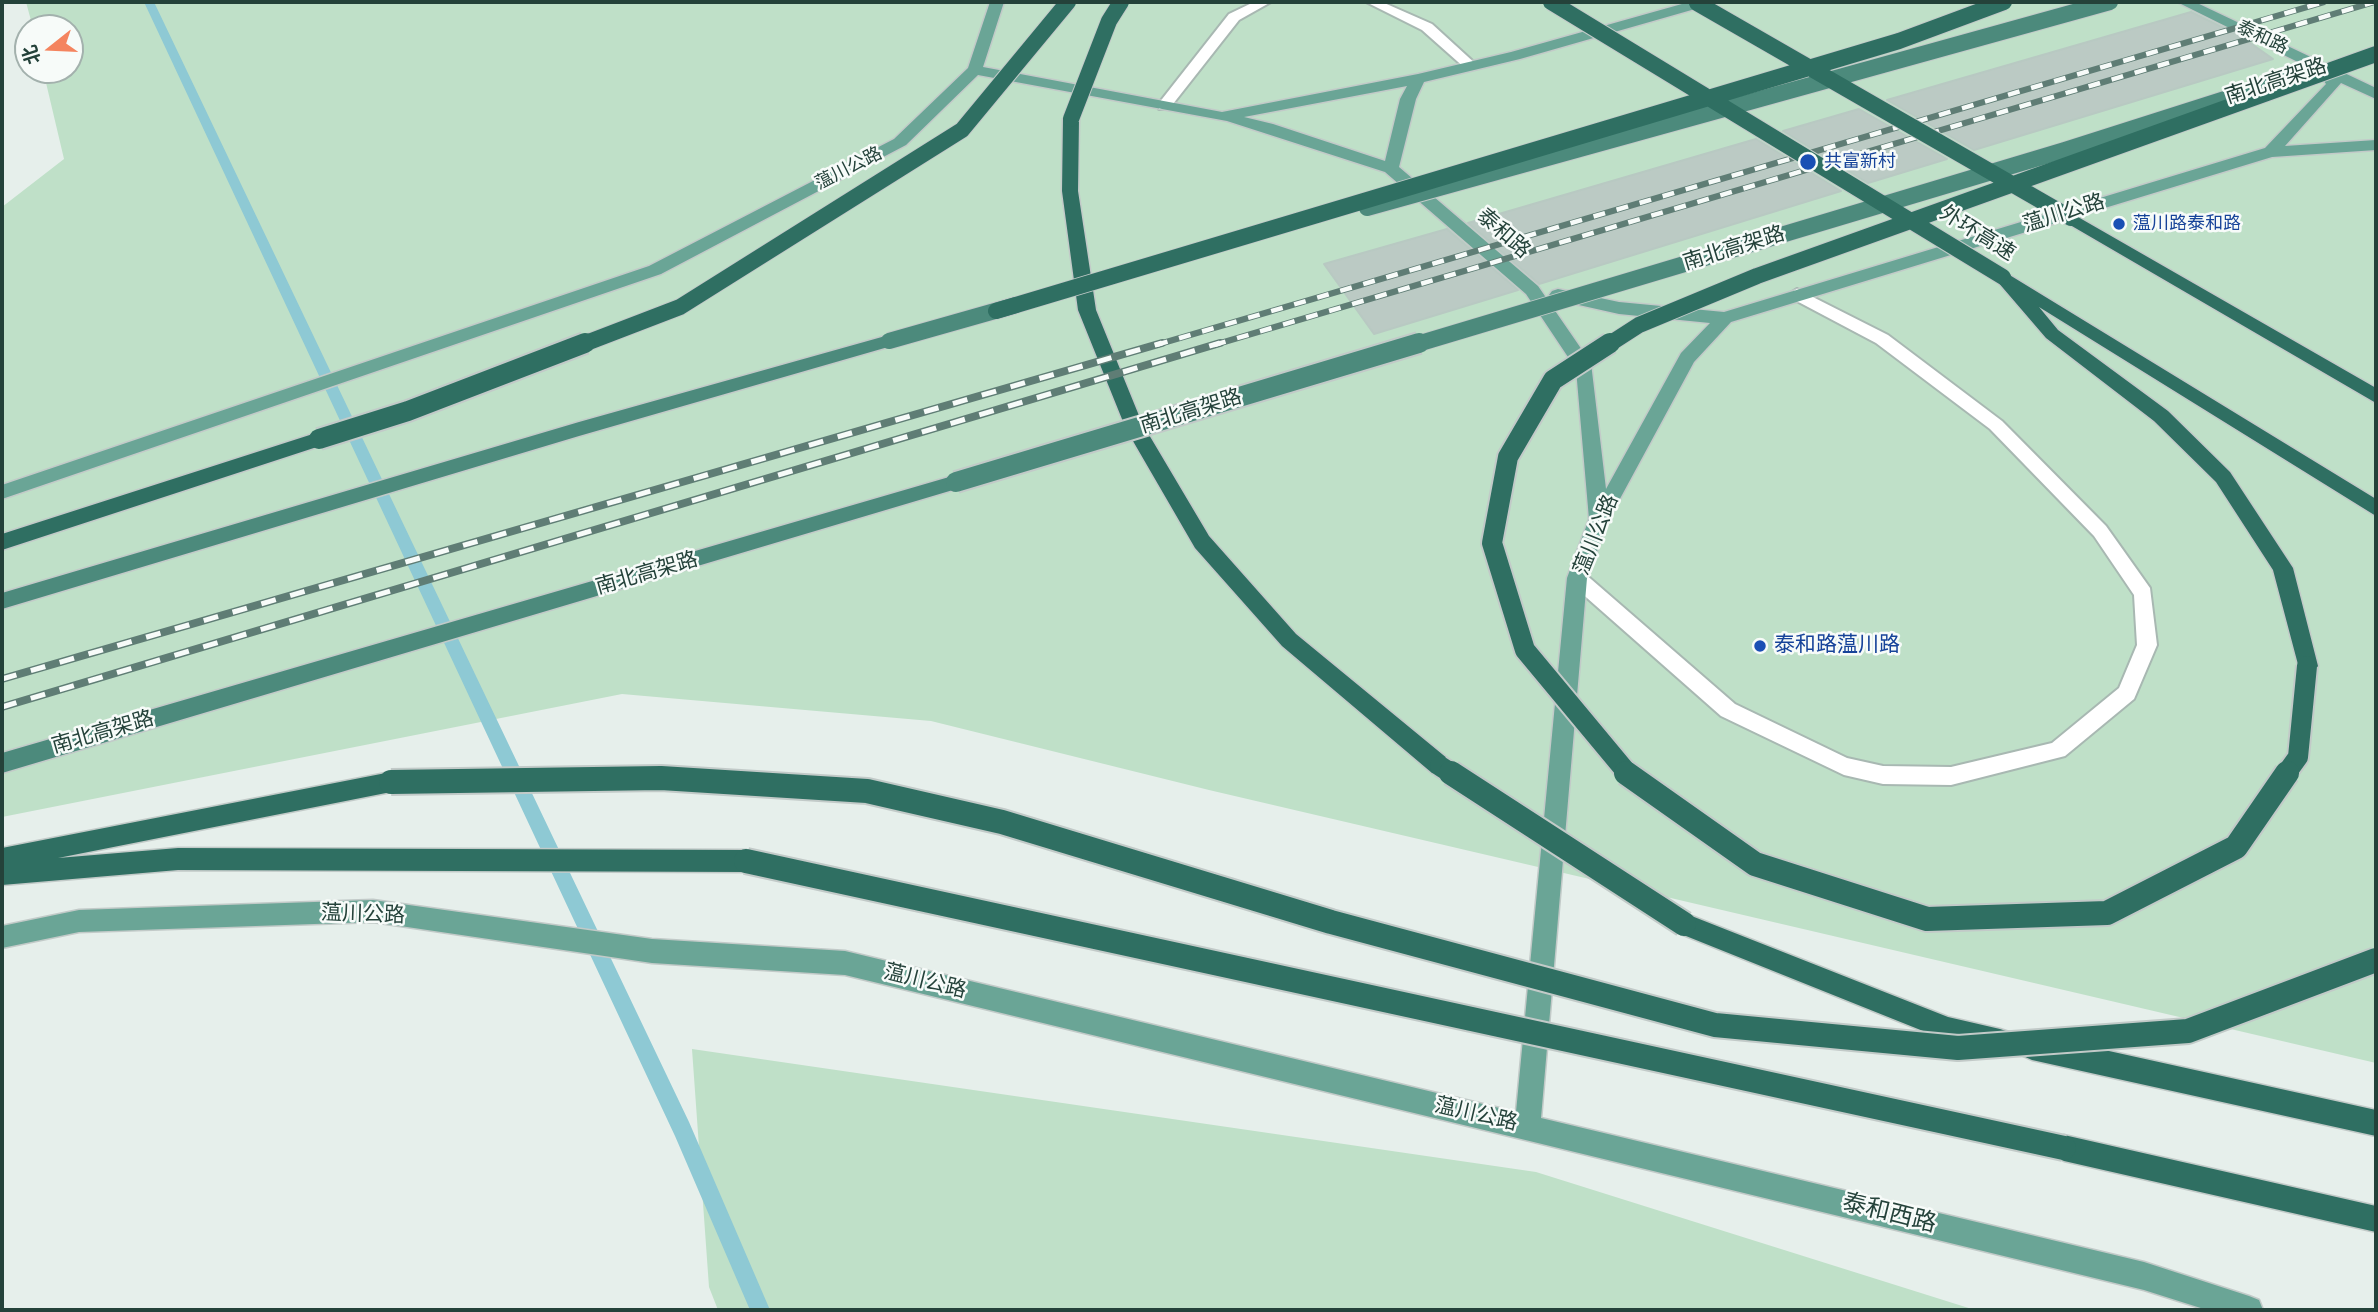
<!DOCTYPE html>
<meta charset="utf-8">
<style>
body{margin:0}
#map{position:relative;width:2378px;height:1312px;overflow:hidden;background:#e6efeb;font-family:"DejaVu Sans","Noto Sans SC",sans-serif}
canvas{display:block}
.frame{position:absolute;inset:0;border:4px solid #24423a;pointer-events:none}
.north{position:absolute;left:14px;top:14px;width:70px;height:70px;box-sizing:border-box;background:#f7fbf9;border:2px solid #a3b1ad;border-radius:50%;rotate:252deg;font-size:19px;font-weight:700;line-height:28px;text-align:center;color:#24423a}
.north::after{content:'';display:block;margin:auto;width:24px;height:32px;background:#f4845f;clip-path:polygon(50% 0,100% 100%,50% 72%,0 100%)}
</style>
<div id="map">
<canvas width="2378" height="1312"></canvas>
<div class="frame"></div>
<div class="north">北</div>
</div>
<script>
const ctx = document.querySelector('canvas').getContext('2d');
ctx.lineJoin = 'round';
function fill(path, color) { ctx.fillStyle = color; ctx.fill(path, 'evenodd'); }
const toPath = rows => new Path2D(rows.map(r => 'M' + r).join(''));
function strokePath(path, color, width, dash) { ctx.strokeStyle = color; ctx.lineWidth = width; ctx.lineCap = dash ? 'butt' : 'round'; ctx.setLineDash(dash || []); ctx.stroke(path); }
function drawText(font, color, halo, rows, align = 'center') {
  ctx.font = font + ' "DejaVu Sans","Noto Sans SC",sans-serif'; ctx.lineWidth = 5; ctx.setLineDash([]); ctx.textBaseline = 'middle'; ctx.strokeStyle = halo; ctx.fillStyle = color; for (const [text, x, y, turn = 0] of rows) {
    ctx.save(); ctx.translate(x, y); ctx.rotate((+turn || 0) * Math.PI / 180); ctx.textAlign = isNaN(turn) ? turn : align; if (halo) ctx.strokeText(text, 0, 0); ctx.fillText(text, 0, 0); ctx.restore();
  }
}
const green = toPath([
 [26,2,2376,2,2376,1063,1209,790,931,721,622,694,2,817,2,207,64,159,43,70,70,70,70,28,33,28],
 [692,1049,1536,1172,1975,1310,718,1310,709,1287]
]);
const stream = toPath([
 [144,2,154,2,689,1122,770,1310,750,1310,675,1136,144,2]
]);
const building = toPath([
 [2191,12,2242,37,2273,59,1974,150,1887,100,2191,12],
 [1859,109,1947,159,1868,183,1783,131,1859,109],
 [1756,139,1841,191,1539,284,1468,223,1756,139],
 [1447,229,1518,290,1374,334,1324,264,1447,229]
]);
const service = toPath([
 [1254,2,1271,2,1239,20,1169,109,1159,109,1159,103,1229,14,1254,2],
 [1366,2,1382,2,1432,24,1478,66,1466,69,1422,30,1366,2],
 [1797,289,1888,335,2002,421,2106,526,2150,588,2157,645,2134,699,2065,756,1951,785,1883,784,1844,775,1721,716,1570,583,1568,578,1570,573,1584,573,1735,704,1847,758,1883,766,1951,767,2052,743,2119,688,2137,645,2134,595,2094,536,1990,429,1876,343,1791,298,1789,294,1797,289]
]);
const primary = toPath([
 [990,2,1004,2,983,67,1222,112,1418,74,1511,52,1689,2,1711,2,1709,5,1520,59,1424,82,1416,99,1399,167,1538,286,1591,363,1606,489,1681,353,1710,323,1619,314,1552,299,1549,295,1552,291,1558,289,1619,302,1724,312,2265,148,2326,84,2318,72,2177,2,2195,2,2376,88,2376,99,2341,83,2285,146,2376,140,2376,150,2272,157,1731,322,1694,362,1609,519,1587,578,1541,1118,2144,1262,2249,1296,2259,1300,2263,1310,2207,1310,2144,1290,845,975,652,963,373,922,79,932,2,948,2,926,79,910,373,900,652,939,845,951,1516,1112,1567,578,1589,519,1576,369,1526,294,1385,172,1227,121,978,75,906,145,661,274,2,499,2,485,649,266,894,139,968,68,990,2],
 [1407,86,1400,99,1385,161,1273,124,1244,117,1407,86]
]);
const trunk = toPath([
 [889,335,898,341,895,345,579,436,2,609,2,593,579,422,889,335],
 [956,475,966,482,963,487,2,773,2,753,956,475]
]);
const motorway = toPath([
 [1071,114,1079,119,1078,191,1096,310,1142,423,1209,536,1296,634,1448,759,1451,766,1448,773,1440,776,1432,773,1282,646,1195,548,1126,429,1078,310,1062,191,1063,119,1071,114],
 [2071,213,2376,388,2376,403,2065,222,2065,214,2071,213],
 [2003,271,2376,499,2376,516,2039,307,2058,330,2168,411,2230,472,2293,568,2318,666,2314,672,2307,675,2300,672,2273,570,2216,482,2154,421,2046,338,1997,281,1994,277,2003,271],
 [319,432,326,434,328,439,326,444,2,550,2,534,319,432],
 [391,772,399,775,402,782,399,789,391,792,58,858,178,848,746,850,754,853,758,861,754,869,746,872,178,870,2,885,2,848,391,772],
 [1684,913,1948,1017,2000,1029,2009,1032,2012,1041,2009,1050,2000,1053,1948,1041,1676,932,1672,924,1676,916,1684,913],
 [2032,1034,2376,1110,2376,1136,2032,1060,2023,1056,2019,1047,2023,1038,2032,1034],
 [2064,1135,2376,1206,2376,1232,2064,1161,2055,1157,2051,1148,2055,1139,2064,1135]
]);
const railFar1 = toPath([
 [1156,345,2324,2],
 [1214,345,2374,2]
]);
const rail = toPath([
 [2,679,1162,343],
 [2,707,1220,343]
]);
const trunkBridgeFar1 = toPath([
 [1367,208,2110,2],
 [889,341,1016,305],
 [1414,345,2065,150,2284,80]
]);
const trunkBridge = toPath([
 [956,482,1419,343]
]);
const motorwayBridgeFar2 = toPath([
 [1551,2,2003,277],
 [1697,3,2071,218],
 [1071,119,1109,21,1121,2],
 [996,311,1899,41,2004,2],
 [581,345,680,307,962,130,1068,2],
 [1608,345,1639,325,1757,276,2376,54]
]);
const motorwayBridgeFar1 = toPath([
 [1610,343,1553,380,1508,457,1492,543,1525,650,1629,775],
 [319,439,408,411,585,343],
 [1440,766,1454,775],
 [2285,775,2298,757,2307,666]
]);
const motorwayBridge = toPath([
 [1451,773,1684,924],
 [1626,773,1755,864,1927,919,2107,913,2236,847,2287,773],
 [391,782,661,778,867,791,1002,822,1331,922,1715,1025,1958,1048,2188,1031,2376,960],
 [746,861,2064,1148]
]);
const markers = [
 [1808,162,9,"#1a4fb4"],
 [2119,224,7,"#1a4fb4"],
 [1760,646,7,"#1a4fb4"]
];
const farStreetnames = [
 ["泰和路",2262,38,25],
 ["蕰川公路",849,169,-27]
];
const farTransitnames = [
 ["共富新村",1824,162],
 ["蕰川路泰和路",2133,224]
];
const streetNames = [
 ["南北高架路",2276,82,-18],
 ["蕰川公路",2064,214,-17],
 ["泰和路",1503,234,41],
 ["外环高速",1977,234,32],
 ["南北高架路",1734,249,-17],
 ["南北高架路",1191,412,-17],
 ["蕰川公路",1597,535,-68],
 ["南北高架路",647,574,-16],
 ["南北高架路",103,733,-16],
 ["蕰川公路",363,915,2],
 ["蕰川公路",925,982,14],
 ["蕰川公路",1476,1115,13]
];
const transitNames = [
 ["泰和路蕰川路",1774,646]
];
const nearStreetnames = [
 ["泰和西路",1889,1214,14]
];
fill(green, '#bfe0c8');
fill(stream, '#8ec9d4');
fill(building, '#bbcac4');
strokePath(building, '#b8c9c2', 2);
strokePath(service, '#a8b8b2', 4);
strokePath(primary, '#c2cac8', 3);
strokePath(trunk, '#c2cac8', 3);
strokePath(motorway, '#c2cac8', 3);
fill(service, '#fff');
fill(primary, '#6aa596');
fill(trunk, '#4c8a7c');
fill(motorway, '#2f6f62');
strokePath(railFar1, '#5f7d75', 6);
strokePath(rail, '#5f7d75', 8);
strokePath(railFar1, '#f7fbf9', 4.5, [12]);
strokePath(rail, '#f7fbf9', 5, [15]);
strokePath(trunkBridgeFar1, '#c2cac8', 18, []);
strokePath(trunkBridge, '#c2cac8', 24, []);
strokePath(motorwayBridgeFar2, '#c2cac8', 18, []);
strokePath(motorwayBridgeFar1, '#c2cac8', 24, []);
strokePath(motorwayBridge, '#c2cac8', 28, []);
strokePath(trunkBridgeFar1, '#4c8a7c', 16);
strokePath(trunkBridge, '#4c8a7c', 20);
strokePath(motorwayBridgeFar2, '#2f6f62', 16);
strokePath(motorwayBridgeFar1, '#2f6f62', 20);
strokePath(motorwayBridge, '#2f6f62', 24);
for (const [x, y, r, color] of markers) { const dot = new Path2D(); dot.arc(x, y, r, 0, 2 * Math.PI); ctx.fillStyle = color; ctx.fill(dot); strokePath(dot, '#f7fbf9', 2.5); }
drawText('18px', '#24423a', '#f7fbf9', farStreetnames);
drawText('18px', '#164399', '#f7fbf9', farTransitnames, 'left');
drawText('21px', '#24423a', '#f7fbf9', streetNames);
drawText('21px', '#164399', '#f7fbf9', transitNames, 'left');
drawText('24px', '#24423a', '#f7fbf9', nearStreetnames);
</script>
